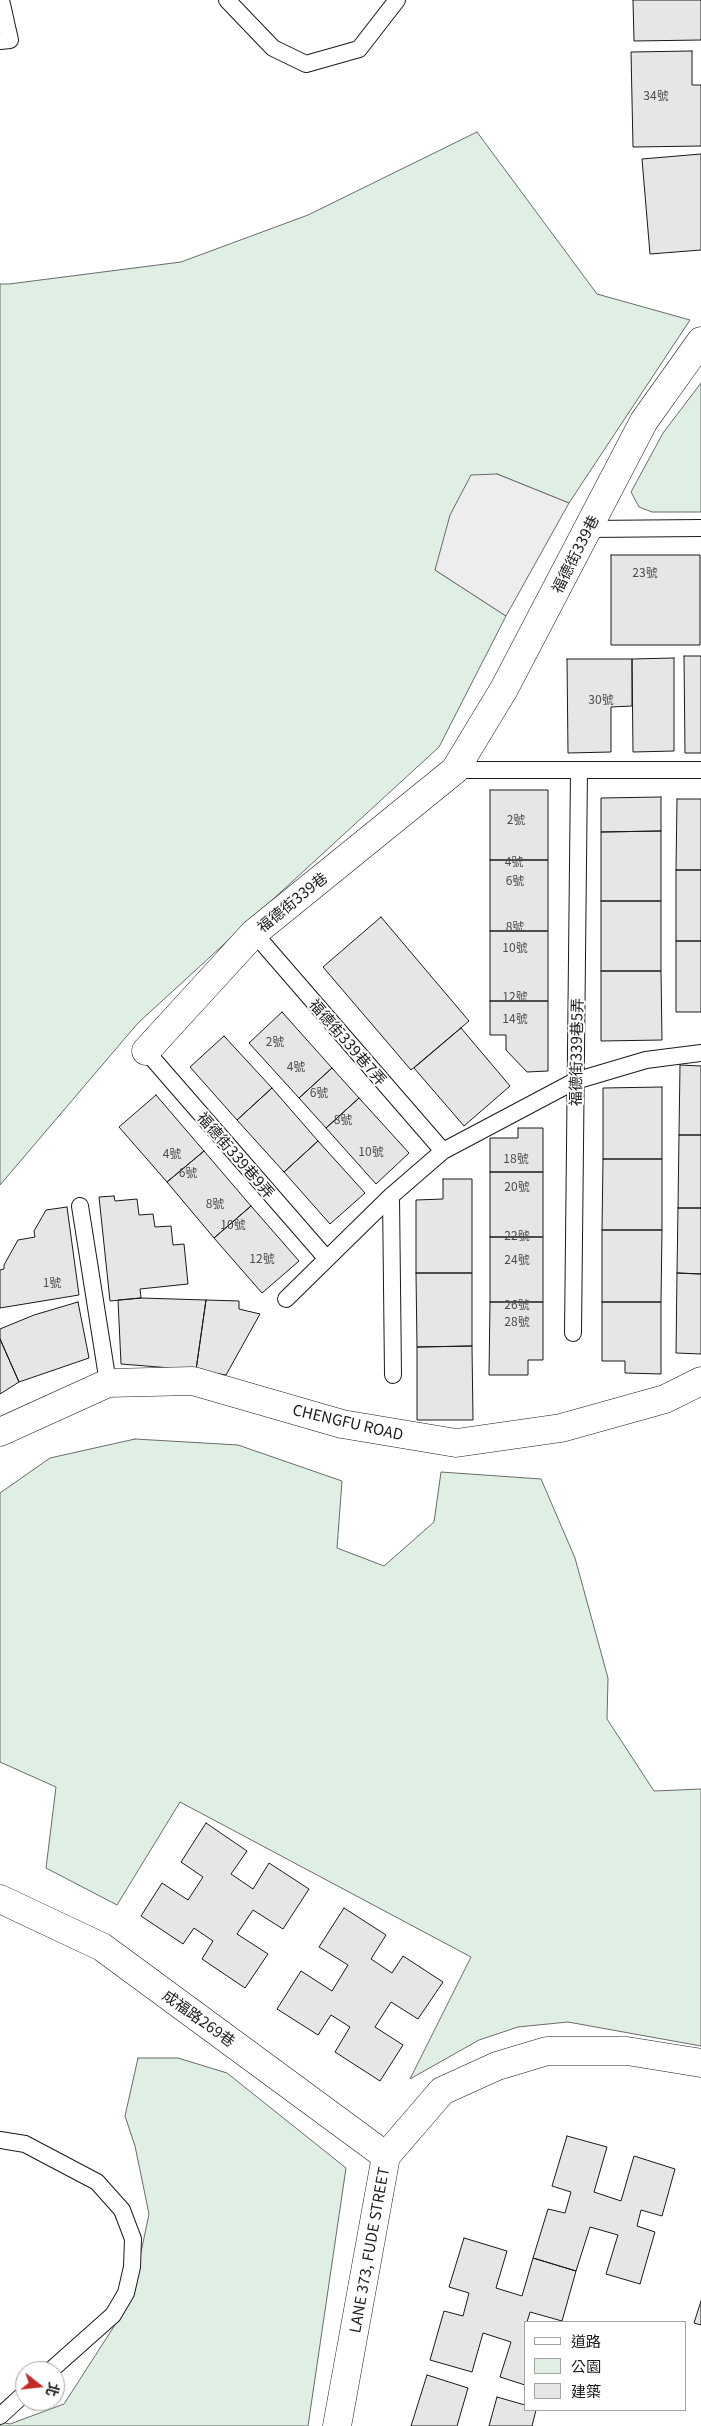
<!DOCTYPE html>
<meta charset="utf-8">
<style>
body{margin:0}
#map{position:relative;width:701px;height:2426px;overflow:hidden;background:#fff;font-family:Georgia,"Noto Sans TC",serif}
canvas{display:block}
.legend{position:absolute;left:524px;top:2321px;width:162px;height:90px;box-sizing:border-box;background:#fff;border:1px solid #a3a3a3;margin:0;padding:6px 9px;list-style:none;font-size:15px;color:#1a1a1a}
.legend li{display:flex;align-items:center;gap:10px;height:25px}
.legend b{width:25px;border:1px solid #a3a3a3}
.north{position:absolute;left:15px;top:2361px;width:50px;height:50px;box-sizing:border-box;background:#fff;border:1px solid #a3a3a3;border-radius:50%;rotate:106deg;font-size:14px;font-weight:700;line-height:20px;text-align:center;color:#1a1a1a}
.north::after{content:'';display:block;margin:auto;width:18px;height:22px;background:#c62828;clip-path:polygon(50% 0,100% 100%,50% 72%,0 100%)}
</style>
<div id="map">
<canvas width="701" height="2426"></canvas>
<ul class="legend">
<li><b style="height:6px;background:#fff"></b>道路</li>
<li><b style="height:14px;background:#e0efe3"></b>公園</li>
<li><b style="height:14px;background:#e6e6e6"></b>建築</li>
</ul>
<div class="north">北</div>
</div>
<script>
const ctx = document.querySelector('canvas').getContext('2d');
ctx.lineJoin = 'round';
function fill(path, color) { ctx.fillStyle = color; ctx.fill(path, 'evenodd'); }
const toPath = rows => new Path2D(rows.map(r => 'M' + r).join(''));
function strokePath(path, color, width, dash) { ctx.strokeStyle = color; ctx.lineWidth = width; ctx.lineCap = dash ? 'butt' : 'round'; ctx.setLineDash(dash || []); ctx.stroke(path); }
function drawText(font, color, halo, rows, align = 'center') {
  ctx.font = font + ' Georgia,"Noto Sans TC",serif'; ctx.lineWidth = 4; ctx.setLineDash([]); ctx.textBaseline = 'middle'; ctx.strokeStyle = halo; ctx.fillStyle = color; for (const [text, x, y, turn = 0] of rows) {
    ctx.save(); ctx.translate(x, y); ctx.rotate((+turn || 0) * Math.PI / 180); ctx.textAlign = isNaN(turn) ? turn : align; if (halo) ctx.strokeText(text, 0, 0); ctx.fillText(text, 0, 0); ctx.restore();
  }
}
const green = toPath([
 [477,132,597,294,690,320,569,503,497,474,435,570,506,616,439,747,138,1023,0,1185,0,284,9,284,181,262,308,215,477,132],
 [701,383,701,512,652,512,639,507,631,492,663,433,701,383],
 [135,1439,238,1445,342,1481,337,1548,384,1566,434,1522,441,1472,541,1479,575,1558,608,1678,607,1719,654,1791,701,1789,701,2046,568,2022,518,2027,479,2040,410,2079,471,1957,180,1802,117,1905,46,1868,56,1787,0,1762,0,1493,50,1458,135,1439],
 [138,2058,178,2058,227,2073,346,2168,308,2426,0,2426,0,2422,10,2424,64,2404,131,2300,149,2214,135,2146,125,2116,138,2058]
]);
const parking = toPath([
 [497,474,569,503,506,616,435,570,450,515,471,475,497,474]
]);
const building = toPath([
 [633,0,701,0,701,40,634,41,633,0],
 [692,51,692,85,701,85,701,146,633,147,631,52,692,51],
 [701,154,701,250,650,254,642,159,701,154],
 [611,555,700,555,700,645,611,645,611,555],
 [684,656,701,656,701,753,685,753,684,656],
 [674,658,674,751,633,752,632,659,674,658],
 [567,659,632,659,632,706,611,707,611,752,568,753,567,659],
 [490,790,548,790,548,860,490,860,490,790],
 [661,797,661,831,601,832,601,798,661,797],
 [677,799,701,799,701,870,676,870,677,799],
 [661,831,661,901,601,901,601,832,661,831],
 [490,860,548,860,548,931,490,931,490,860],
 [676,870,701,870,701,941,676,941,676,870],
 [601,901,661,901,661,971,601,971,601,901],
 [381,917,469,1021,411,1070,323,967,381,917],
 [490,931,548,931,548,1001,490,1001,490,931],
 [676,941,701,941,701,1012,676,1012,676,941],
 [601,971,661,971,662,1040,601,1041,601,971],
 [490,1001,548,1001,548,1071,527,1072,506,1050,506,1035,490,1035,490,1001],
 [282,1012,332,1068,299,1098,249,1043,282,1012],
 [461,1028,510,1086,464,1126,414,1068,461,1028],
 [224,1036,272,1088,237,1120,190,1067,224,1036],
 [680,1065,701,1066,701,1135,679,1135,680,1065],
 [332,1068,359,1098,326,1128,299,1098,332,1068],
 [662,1087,662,1159,603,1159,603,1088,662,1087],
 [272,1088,318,1141,284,1172,237,1120,272,1088],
 [156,1095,204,1151,167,1182,119,1127,156,1095],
 [359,1098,409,1153,376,1184,326,1128,359,1098],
 [518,1128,543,1128,543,1172,490,1172,490,1138,518,1138,518,1128],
 [679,1135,701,1135,701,1208,678,1208,679,1135],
 [318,1141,365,1193,330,1224,284,1172,318,1141],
 [204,1151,251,1206,214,1238,167,1182,204,1151],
 [603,1159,662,1159,662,1230,602,1230,603,1159],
 [490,1172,543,1172,543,1237,490,1237,490,1172],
 [443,1179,472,1179,472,1273,416,1273,416,1200,443,1199,443,1179],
 [114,1196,115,1201,137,1199,139,1215,153,1214,155,1227,171,1226,173,1245,184,1244,188,1284,140,1289,141,1298,110,1301,99,1197,114,1196],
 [251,1206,299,1261,262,1293,214,1238,251,1206],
 [67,1207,79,1295,0,1308,0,1270,4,1269,4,1265,18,1240,35,1237,34,1231,46,1210,67,1207],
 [678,1208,701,1208,701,1274,677,1273,678,1208],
 [602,1230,662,1230,661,1302,602,1302,602,1230],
 [490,1237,543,1237,543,1302,490,1302,490,1237],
 [416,1273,472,1273,472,1346,417,1347,416,1273],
 [677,1273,701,1274,701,1354,676,1353,677,1273],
 [141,1298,206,1300,196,1370,121,1364,118,1300,141,1298],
 [206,1300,239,1301,239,1309,260,1314,226,1375,196,1370,206,1300],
 [78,1302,89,1358,19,1382,0,1339,0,1329,34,1315,78,1302],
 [490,1302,543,1302,543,1360,528,1360,528,1375,489,1375,490,1302],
 [602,1302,661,1302,661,1374,625,1373,625,1361,602,1361,602,1302],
 [0,1339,19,1382,0,1394,0,1339],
 [472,1346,473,1420,417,1420,417,1347,472,1346],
 [206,1823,247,1851,231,1874,253,1889,269,1863,309,1889,283,1929,253,1910,237,1934,268,1954,245,1988,202,1959,213,1941,194,1928,183,1944,141,1916,162,1883,188,1900,203,1877,181,1862,206,1823],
 [344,1908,386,1935,371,1959,392,1973,403,1956,443,1982,418,2019,391,2002,375,2027,403,2045,380,2081,335,2052,350,2027,331,2015,318,2035,277,2009,301,1971,332,1991,348,1965,319,1947,344,1908],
 [567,2136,607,2147,594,2192,621,2201,634,2156,675,2169,662,2216,641,2210,637,2226,655,2232,640,2284,606,2274,618,2235,590,2227,576,2271,533,2258,548,2209,565,2213,571,2192,552,2186,567,2136],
 [464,2238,507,2251,496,2288,522,2296,533,2258,576,2271,562,2321,530,2312,527,2322,525,2322,525,2385,500,2377,511,2342,483,2333,472,2372,430,2360,444,2311,463,2316,469,2293,449,2287,464,2238],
 [701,2301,701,2325,694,2323,701,2301],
 [427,2375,468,2388,457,2426,411,2426,427,2375],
 [497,2397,525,2405,525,2410,536,2410,532,2426,489,2426,497,2397]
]);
const service = toPath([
 [227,0,273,48,306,64,359,49,397,0],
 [0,41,10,40,1,0],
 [588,529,701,528],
 [455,770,701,770],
 [254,933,443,1151],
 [146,1051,327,1259],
 [391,1196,393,1375],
 [80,1206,108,1383],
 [286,1299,391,1196,443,1151,575,1081,646,1060,701,1053],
 [573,1333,579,770],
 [0,2140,25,2144,97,2182,122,2210,133,2239,132,2267,126,2293,113,2315,50,2371],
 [0,2416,25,2393]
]);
const minor = toPath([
 [146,1051,254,933,455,770,504,689,644,421,701,341],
 [0,1432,108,1383,193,1381,342,1424,456,1443,561,1428,665,1399,701,1381],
 [0,1899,102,1947,386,2156],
 [337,2426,386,2156,442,2091,497,2066,547,2051,627,2051,701,2063]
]);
const numberNames = [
 ["34號",656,95],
 ["23號",645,572],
 ["30號",601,699],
 ["2號",516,819],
 ["4號",514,861],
 ["6號",515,880],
 ["8號",515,926],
 ["10號",515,947],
 ["12號",515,996],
 ["14號",515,1018],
 ["2號",275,1041],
 ["4號",296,1066],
 ["6號",319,1092],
 ["8號",343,1119],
 ["10號",371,1151],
 ["4號",172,1153],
 ["18號",516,1158],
 ["6號",188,1172],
 ["20號",517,1186],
 ["8號",215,1203],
 ["10號",233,1224],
 ["22號",517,1235],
 ["12號",262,1258],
 ["24號",517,1259],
 ["1號",52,1282],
 ["26號",517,1304],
 ["28號",517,1321]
];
const streetNames = [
 ["福德街339巷",575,554,-63],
 ["福德街339巷",292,902,-39],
 ["福德街339巷7弄",348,1042,49],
 ["福德街339巷5弄",576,1052,-89],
 ["福德街339巷9弄",236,1155,49],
 ["CHENGFU ROAD",348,1422,13],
 ["成福路269巷",199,2018,36],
 ["LANE 373, FUDE STREET",369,2250,-80]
];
fill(green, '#e0efe3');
strokePath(green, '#6a6a6a', 1);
fill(parking, '#ededed');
strokePath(parking, '#6a6a6a', 1);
fill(building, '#e6e6e6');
strokePath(building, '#1a1a1a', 1);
strokePath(service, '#1a1a1a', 18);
strokePath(minor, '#1a1a1a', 29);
strokePath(service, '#fff', 16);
strokePath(minor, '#fff', 28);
drawText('12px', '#4d4d4d', null, numberNames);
drawText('15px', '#1a1a1a', '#fff', streetNames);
</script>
